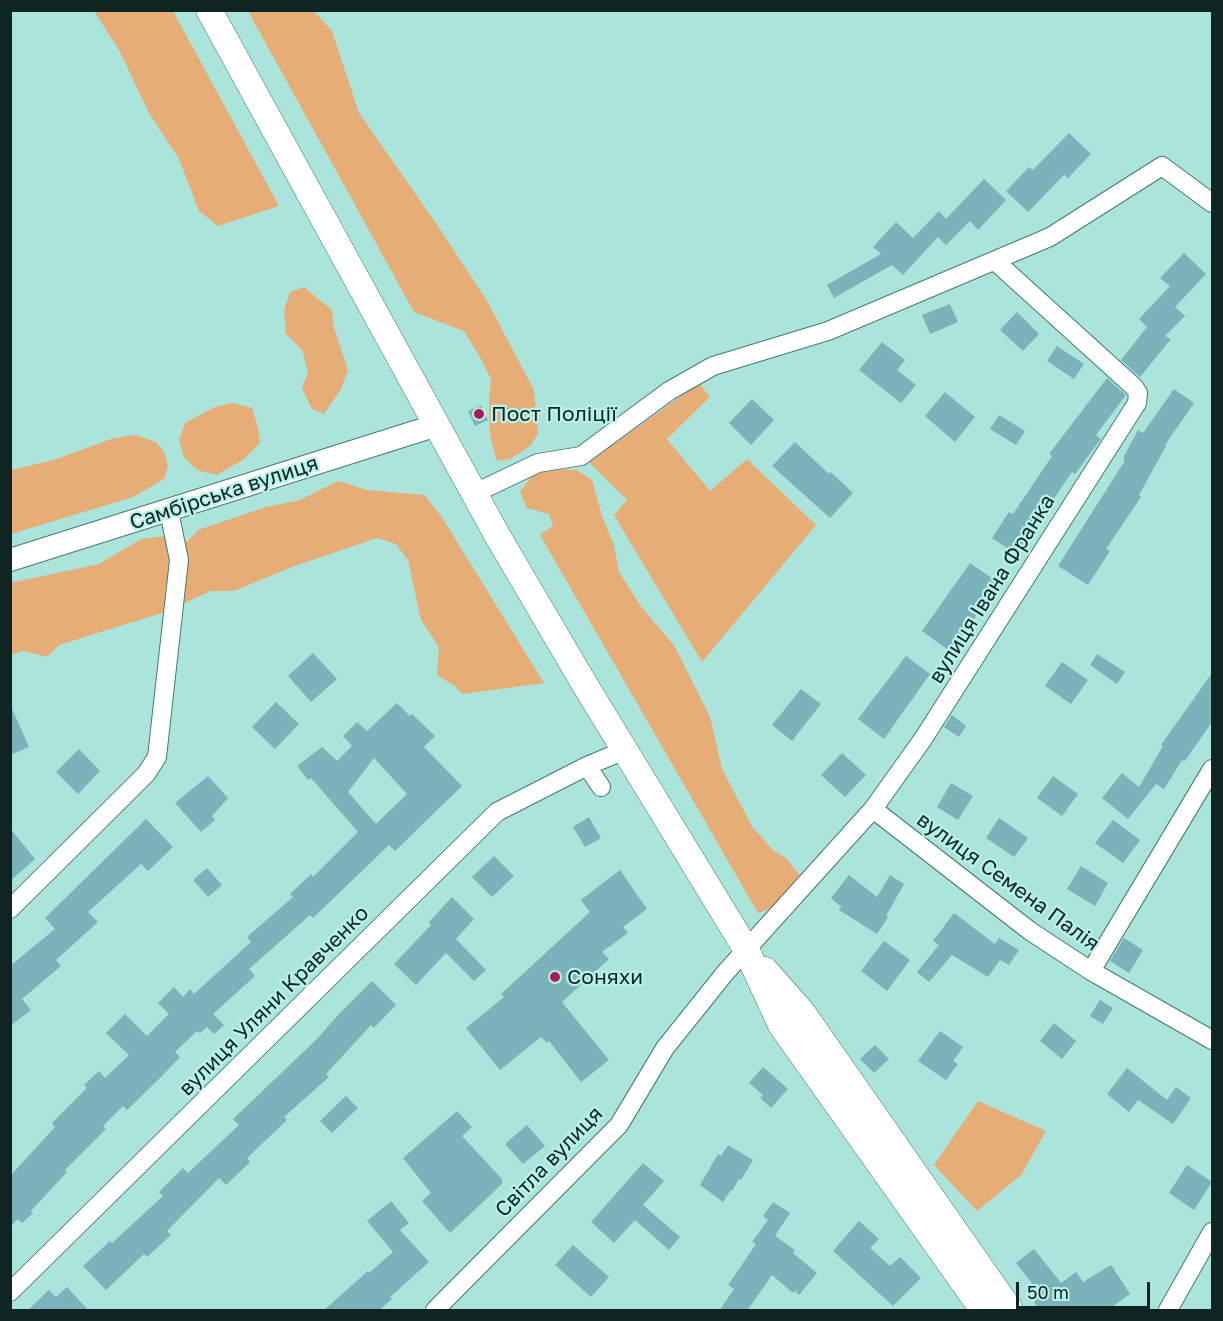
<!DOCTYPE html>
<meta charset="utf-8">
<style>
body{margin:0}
#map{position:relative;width:1223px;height:1321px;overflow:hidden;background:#abe4db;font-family:"Golos Text",sans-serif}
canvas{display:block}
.frame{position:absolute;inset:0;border:12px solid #0e2522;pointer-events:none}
.scale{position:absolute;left:1016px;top:1282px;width:134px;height:27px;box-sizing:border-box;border:3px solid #0e2522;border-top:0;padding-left:8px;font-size:18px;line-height:21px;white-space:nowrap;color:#0e2522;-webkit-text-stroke:4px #b8f2e8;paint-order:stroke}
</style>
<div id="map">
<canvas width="1223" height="1321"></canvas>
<div class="frame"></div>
<div class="scale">50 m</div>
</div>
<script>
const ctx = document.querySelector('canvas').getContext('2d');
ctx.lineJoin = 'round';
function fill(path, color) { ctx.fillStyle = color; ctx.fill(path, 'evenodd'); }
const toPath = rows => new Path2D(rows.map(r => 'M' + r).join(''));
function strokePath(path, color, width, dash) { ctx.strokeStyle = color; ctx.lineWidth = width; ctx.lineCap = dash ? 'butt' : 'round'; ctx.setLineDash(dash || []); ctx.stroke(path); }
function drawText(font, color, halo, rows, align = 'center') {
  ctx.font = font + ' "Golos Text",sans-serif'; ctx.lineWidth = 4.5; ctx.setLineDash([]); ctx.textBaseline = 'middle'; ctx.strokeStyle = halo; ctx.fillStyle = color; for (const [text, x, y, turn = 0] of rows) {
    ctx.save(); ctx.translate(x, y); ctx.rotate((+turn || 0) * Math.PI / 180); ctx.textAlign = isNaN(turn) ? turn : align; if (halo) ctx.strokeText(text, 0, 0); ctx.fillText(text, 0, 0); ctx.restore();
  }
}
const green = toPath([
 [94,11,173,11,279,206,218,226,199,211,179,159,149,113,120,52],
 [248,11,314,11,332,31,359,113,440,229,487,301,534,390,538,434,529,447,510,459,497,461,490,436,489,400,491,379,480,357,464,331,414,312],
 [304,287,332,310,334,328,348,370,341,389,324,414,312,409,302,388,308,372,302,350,286,334,284,311,290,292],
 [699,383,710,397,667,439,710,491,747,459,816,525,702,662,614,515,627,500,589,462],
 [233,403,252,408,258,428,260,443,244,459,217,475,197,470,184,457,179,440,185,423,215,407],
 [134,435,156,442,164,452,168,466,164,479,133,497,11,534,11,470,54,460,111,439],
 [538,468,577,470,592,480,602,516,614,545,619,572,640,605,675,647,710,717,722,769,753,828,774,851,786,858,801,877,798,898,758,913,540,535,553,525,549,514,527,508,520,492],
 [338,481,367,490,425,495,443,519,544,683,462,694,456,687,437,675,439,647,421,620,408,560,396,544,377,538,292,567,234,591,211,591,165,612,59,645,47,657,24,651,11,655,10,583,99,564,141,539,165,536,188,541,198,530,266,507,300,500],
 [978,1101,1046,1131,1021,1175,977,1211,934,1165]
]);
const building = toPath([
 [1069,133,1091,154,1068,178,1064,175,1028,212,1006,191,1029,167,1033,170],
 [984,179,1006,200,978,230,970,221,946,245,938,237,903,275,892,265,834,298,827,285,881,254,873,247,896,222,913,238,939,211,946,219],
 [1184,253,1206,274,1175,307,1185,316,1165,336,1171,339,1140,377,1121,360,1147,327,1139,319,1170,286,1160,278],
 [950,304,958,322,930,334,922,315],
 [1017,312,1039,334,1023,351,1000,330],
 [882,342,905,360,897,370,916,385,901,403,859,370],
 [1057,346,1084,364,1074,379,1047,361],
 [1107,378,1126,395,1096,435,1101,439,1097,444,1075,474,1072,472,1016,554,992,538,1009,512,1013,514,1052,456,1049,454],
 [1174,389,1194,403,1165,445,1166,446,1139,495,1141,497,1106,549,1110,551,1088,585,1058,566,1124,462,1124,456,1138,430,1143,433],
 [945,392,975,417,955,442,925,416],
 [752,399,774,420,751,445,729,423],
 [481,405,488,420,475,426,468,411],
 [999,415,1025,431,1016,445,990,429],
 [795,442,829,474,831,472,853,493,830,518,772,466],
 [970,563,999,583,951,652,922,631],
 [313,653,337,679,311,702,288,676],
 [1097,654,1125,672,1117,684,1090,665],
 [906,656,930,674,884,739,858,719],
 [1062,662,1088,680,1071,704,1045,686],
 [1212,673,1212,722,1185,761,1182,760,1164,789,1156,784,1128,819,1102,798,1122,773,1139,787,1163,746,1161,745],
 [801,689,821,704,792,741,772,725],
 [276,702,299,724,275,749,252,727],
 [397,703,410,716,412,714,435,736,424,747,462,786,395,851,389,845,313,918,310,915,249,969,255,976,213,1014,224,1025,214,1034,207,1027,200,1033,197,1031,175,1052,180,1057,160,1078,127,1110,123,1106,103,1126,106,1129,65,1170,67,1172,31,1211,33,1213,22,1223,18,1219,10,1227,10,1176,55,1127,52,1123,87,1088,84,1085,99,1071,105,1078,129,1055,106,1033,125,1014,147,1036,169,1014,158,1003,174,987,183,997,190,989,194,994,251,942,247,937,293,897,290,894,311,874,313,877,358,832,311,778,308,780,297,766,322,747,337,761,352,746,343,736,357,722,367,731],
 [374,758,407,794,376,824,348,792],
 [10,704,29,747,10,755],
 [952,715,966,726,959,737,944,727],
 [79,749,100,771,78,794,56,772],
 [842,753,866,775,845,797,821,775],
 [208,776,228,798,212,816,215,820,201,832,175,803],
 [1053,776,1078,794,1062,816,1037,798],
 [951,783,973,796,958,820,937,807],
 [589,817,601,838,585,847,573,827],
 [999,818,1028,838,1014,857,986,838],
 [146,819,173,847,148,871,141,864,88,912,98,922,56,960,61,966,22,999,31,1010,10,1026,10,966,55,929,45,918],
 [1113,820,1140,840,1123,863,1095,843],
 [10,828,35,859,10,881],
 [494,856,514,876,492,897,472,877],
 [1081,866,1108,883,1095,906,1067,889],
 [207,868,222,885,208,897,193,880],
 [620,870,647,909,623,927,628,933,602,952,609,959,562,1002,609,1060,581,1082,549,1041,547,1043,541,1037,500,1070,466,1028,504,997,501,994,590,912,581,900],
 [849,875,877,897,890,875,904,884,886,916,888,917,877,934,839,910,841,907,831,898],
 [452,897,474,919,456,939,486,970,474,981,446,953,416,985,394,964,431,925,429,922],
 [954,913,995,944,999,938,1019,950,1009,965,1000,960,988,977,952,955,929,982,917,972,939,945,933,941],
 [1124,938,1143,950,1129,973,1110,961],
 [884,941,910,960,887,991,861,971],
 [372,981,396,1005,374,1028,371,1025,326,1074,329,1077,284,1117,287,1120,247,1158,250,1162,226,1185,219,1178,167,1231,171,1235,147,1257,144,1254,106,1290,83,1266,110,1241,112,1243,163,1196,159,1192,183,1168,188,1173,239,1125,233,1119,316,1040,339,1014],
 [1100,1000,1113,1008,1103,1024,1090,1016],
 [1054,1023,1076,1041,1062,1059,1040,1041],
 [940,1031,963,1047,953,1061,958,1064,946,1080,918,1061],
 [875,1045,889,1059,874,1073,860,1059],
 [763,1067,788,1089,771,1108,760,1098,763,1095,749,1083],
 [1127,1068,1167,1100,1176,1087,1191,1098,1173,1124,1138,1100,1129,1112,1107,1094],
 [346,1096,358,1108,332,1133,320,1121],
 [457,1111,472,1127,462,1136,502,1179,502,1184,450,1233,422,1201,431,1193,403,1158],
 [527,1125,545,1146,523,1164,505,1144],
 [728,1145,753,1160,741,1180,739,1179,732,1191,731,1190,723,1202,700,1185,718,1154,721,1156],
 [643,1163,664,1181,643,1205,680,1237,669,1250,635,1220,614,1243,591,1222],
 [1187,1165,1212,1182,1194,1210,1169,1193],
 [391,1201,409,1223,400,1230,429,1262,390,1297,392,1299,378,1311,323,1311,368,1271,369,1273,393,1252,367,1221],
 [773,1202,790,1213,775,1236,795,1250,793,1253,817,1273,799,1295,795,1291,793,1293,772,1275,747,1311,719,1311,734,1289,728,1285,756,1244,752,1242,768,1220,763,1216],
 [859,1221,879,1239,870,1248,890,1266,900,1257,921,1278,893,1306,833,1251],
 [573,1245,609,1277,591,1297,555,1265],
 [1034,1249,1061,1283,1076,1272,1083,1282,1111,1265,1130,1294,1106,1311,1040,1311,1034,1302,1042,1296,1016,1263],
 [67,1287,89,1311,27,1311,49,1290,56,1297]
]);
const minor = toPath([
 [475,493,538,463,581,456,669,391,713,366,828,331,1050,237,1162,166,1212,203],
 [587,766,601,787],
 [873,809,1030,931,1091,971,1212,1040],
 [10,909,146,774,157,757,179,560,169,511],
 [1091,971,1212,769],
 [10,1292,497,812,587,766,625,750],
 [435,1310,619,1125,665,1048,725,973,873,809,923,739,1137,403,1138,393,1134,387,995,261],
 [1168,1310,1212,1232]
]);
const major = toPath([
 [10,560,437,425]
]);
const highway = toPath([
 [209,10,497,535,585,685,746,949,781,1025,983,1310],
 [765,970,802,1012,1010,1310]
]);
const markers = [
 [479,414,6,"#aa1a54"],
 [555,977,6,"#aa1a54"]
];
const poiNames = [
 ["Пост Поліції",491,414],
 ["Соняхи",567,977]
];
const streetNames = [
 ["Самбірська вулиця",224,493,-18],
 ["вулиця Івана Франка",992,589,-58],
 ["вулиця Семена Палія",1008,882,36],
 ["вулиця Уляни Кравченко",274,1001,-45],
 ["Світла вулиця",549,1162,-46]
];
fill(green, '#e6ad77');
fill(building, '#7ab3b9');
strokePath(minor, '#437a72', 20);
strokePath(major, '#437a72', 24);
strokePath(highway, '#437a72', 27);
strokePath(minor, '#fff', 18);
strokePath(major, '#fff', 22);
strokePath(highway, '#fff', 26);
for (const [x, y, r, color] of markers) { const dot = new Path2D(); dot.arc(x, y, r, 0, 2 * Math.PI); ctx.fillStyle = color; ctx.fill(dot); strokePath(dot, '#b8f2e8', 2); }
drawText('21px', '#0e2522', '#b8f2e8', poiNames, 'left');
drawText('21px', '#0e2522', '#b8f2e8', streetNames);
</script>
